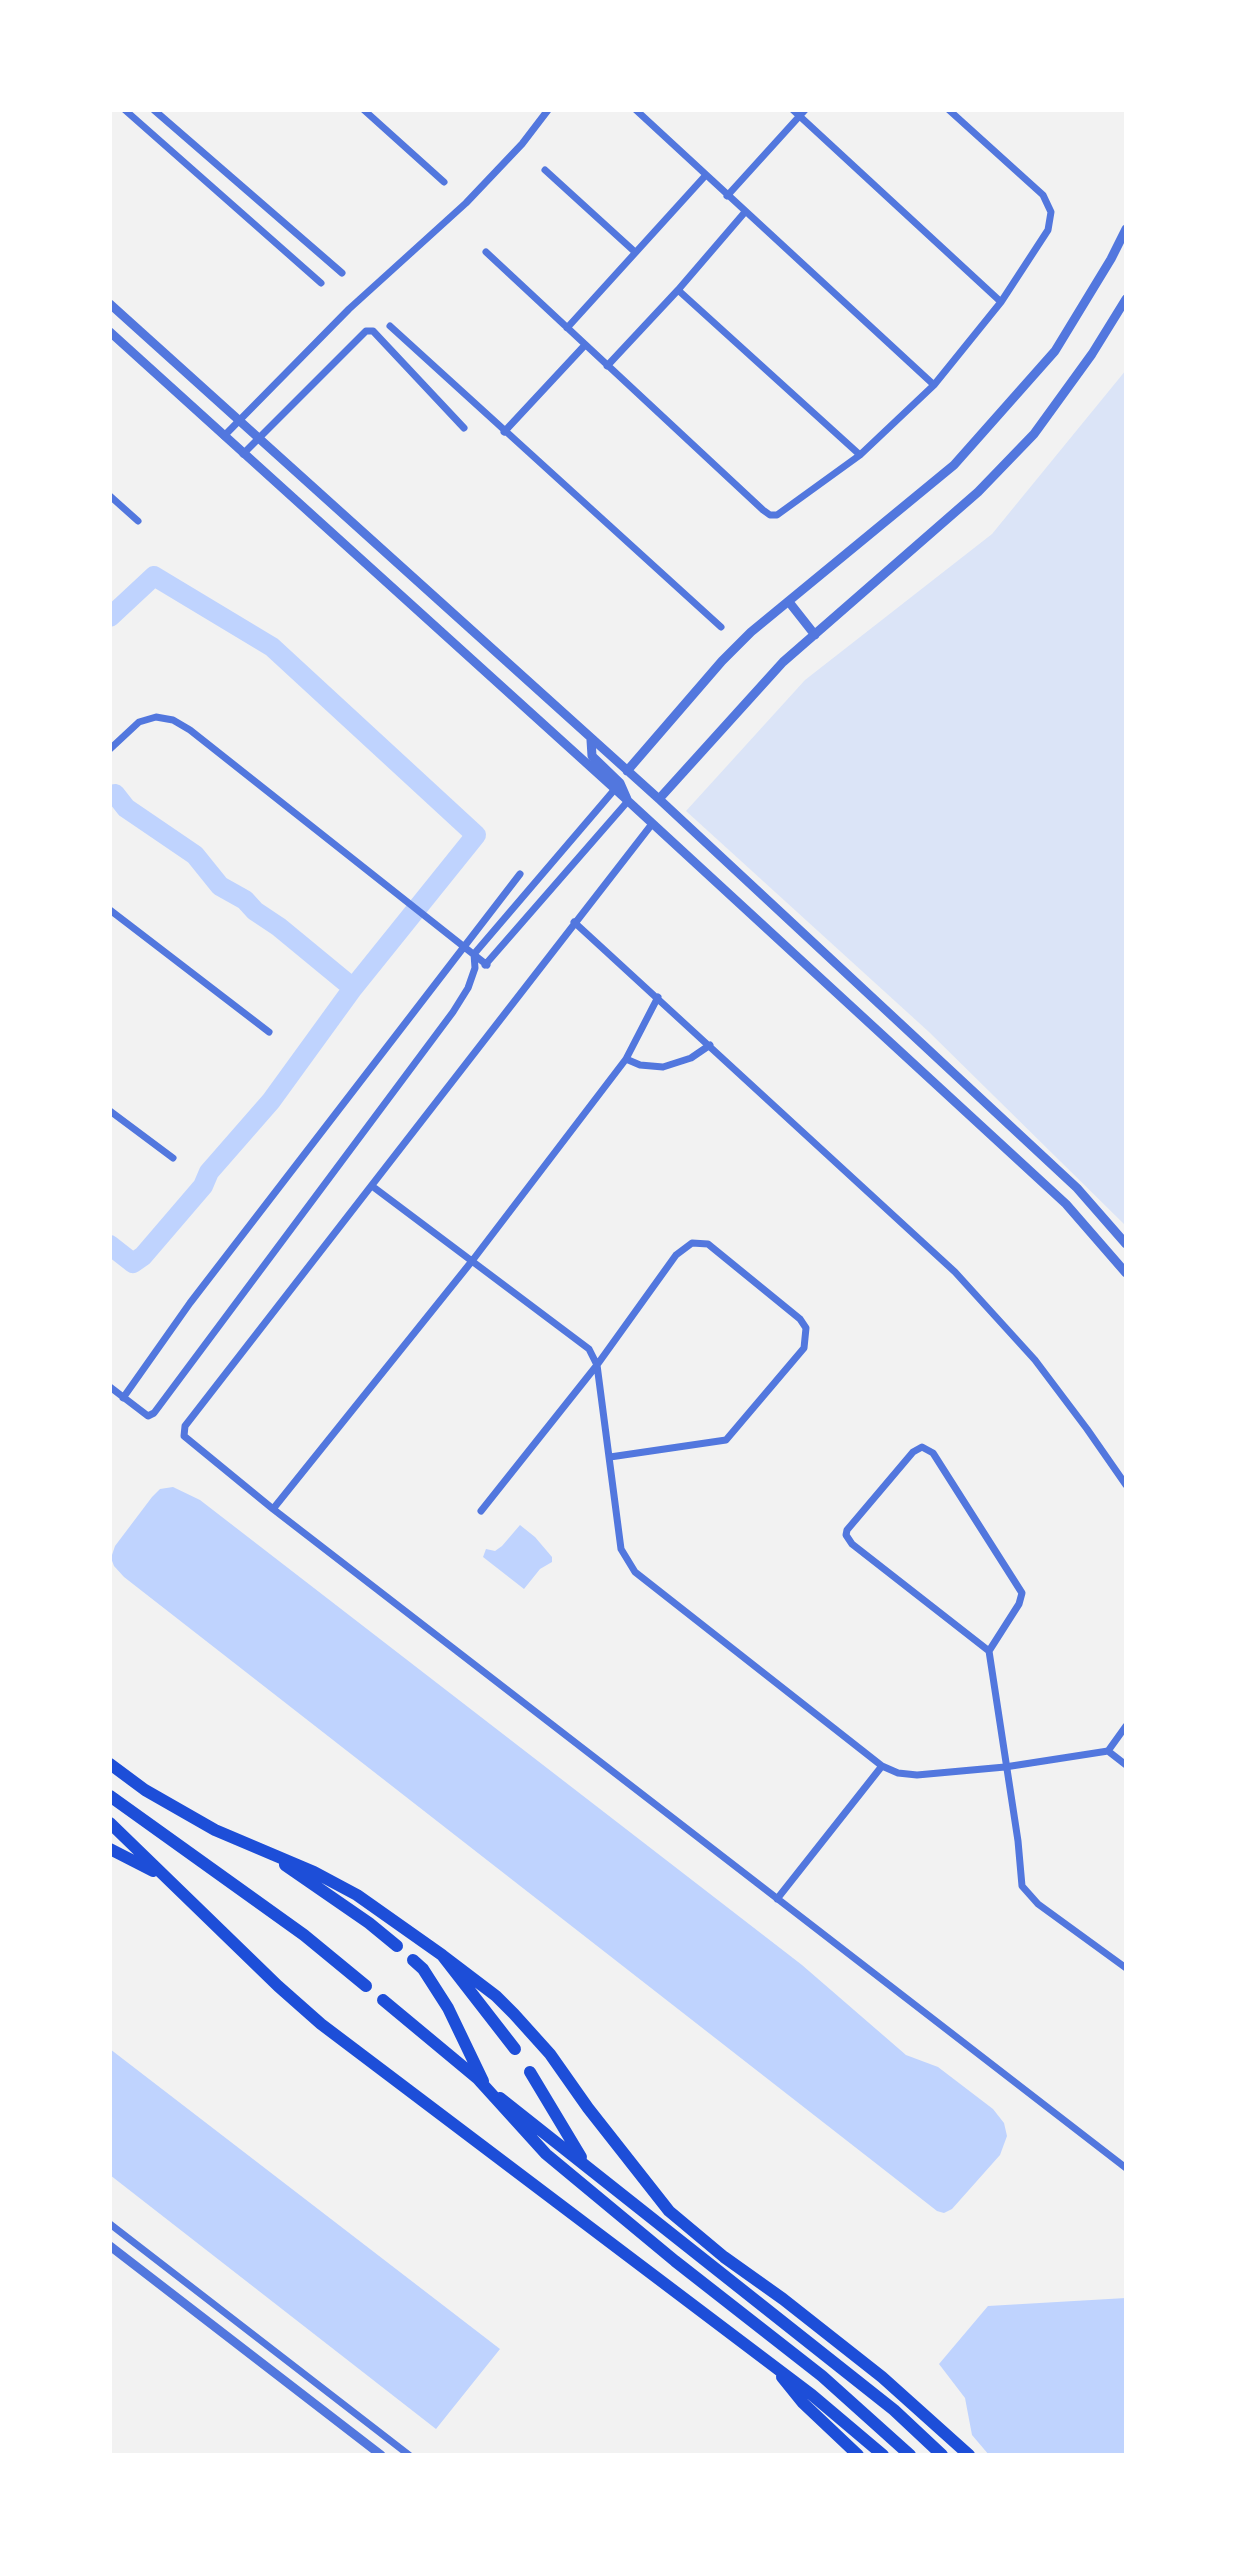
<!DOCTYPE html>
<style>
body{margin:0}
#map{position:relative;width:1236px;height:2565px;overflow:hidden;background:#f2f2f2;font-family:"PT Sans",sans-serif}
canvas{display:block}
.frame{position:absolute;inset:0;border:112px solid #fff;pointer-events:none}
</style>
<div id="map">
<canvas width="1236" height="2565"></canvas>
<div class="frame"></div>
</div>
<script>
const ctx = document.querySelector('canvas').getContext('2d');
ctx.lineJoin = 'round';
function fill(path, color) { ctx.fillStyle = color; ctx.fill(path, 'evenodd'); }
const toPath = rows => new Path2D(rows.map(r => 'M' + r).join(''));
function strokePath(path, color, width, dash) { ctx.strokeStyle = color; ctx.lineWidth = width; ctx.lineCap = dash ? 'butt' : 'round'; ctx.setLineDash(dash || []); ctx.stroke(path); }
const green = toPath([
 [1126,370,1126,1226,929,1032,686,811,805,680,992,534]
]);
const water = toPath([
 [173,1487,200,1500,802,1965,906,2055,938,2067,993,2109,1004,2123,1007,2136,1000,2155,952,2209,944,2213,937,2211,124,1577,114,1566,111,1558,115,1546,152,1497,160,1489],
 [520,1525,535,1537,552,1557,552,1562,540,1569,524,1589,483,1557,486,1549,495,1551,502,1546],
 [110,2049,500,2349,436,2429,110,2175],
 [1126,2298,1126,2453,989,2455,972,2435,965,2398,939,2364,988,2306]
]);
const river = toPath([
 [110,617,154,576,272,647,476,835,353,988,271,1101,209,1172,203,1186,143,1256,133,1263,110,1245],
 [115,794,126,808,195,855,220,886,245,900,255,911,279,927,353,988]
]);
const minor = toPath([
 [125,110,321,283],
 [154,110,342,273],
 [364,110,444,182],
 [636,110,934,385],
 [793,110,1001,302],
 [545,170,635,252],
 [727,196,805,110],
 [486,252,763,510,770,515,777,515,860,455,934,385,1001,302,1048,230,1051,212,1043,195,949,110],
 [678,290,860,455],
 [390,326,721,627],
 [567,328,705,176],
 [607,366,678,290,745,212],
 [504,432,585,345],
 [224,436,349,309,466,203,522,144,548,110],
 [243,454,366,331,373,331,464,428],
 [110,496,138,521],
 [110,749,139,722,156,717,173,720,190,730,487,965],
 [652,824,185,1426,184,1436,273,1509,1126,2168],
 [110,910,269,1032],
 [574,922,955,1272,1035,1360,1087,1429,1126,1485],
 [485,965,628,801],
 [626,1059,640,1065,663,1067,691,1058,710,1045],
 [110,1111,173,1158],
 [372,1186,589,1349,597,1365,621,1549,635,1572,882,1766,898,1773,917,1775,1005,1767,1108,1751,1126,1765],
 [110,1387,148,1416,154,1413,453,1012,468,988,475,968,474,954,615,789],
 [123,1398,190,1303,520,874],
 [273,1509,472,1261,626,1059,658,997],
 [481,1511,597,1365,676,1255,692,1243,708,1244,800,1319,806,1328,804,1348,726,1440,610,1457],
 [989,1651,852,1544,846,1535,847,1530,913,1452,922,1447,933,1453,1022,1593,1019,1604,989,1651,1018,1841,1022,1886,1038,1904,1126,1968],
 [1108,1751,1126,1726],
 [777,1899,882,1766],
 [110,2224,409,2455]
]);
const tertiary = toPath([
 [110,304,659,799,1077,1188,1126,1244],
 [110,332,615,789,1066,1204,1126,1273],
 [789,602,815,635],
 [591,740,592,756,620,783,627,799],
 [627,771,722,661,751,632,954,465,1055,351,1111,259,1126,229],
 [659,799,783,662,978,492,1034,434,1092,354,1126,299],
 [110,2246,381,2455]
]);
const motorway = toPath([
 [110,1764,145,1790,215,1830,314,1872,357,1895,442,1955,515,2049],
 [110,1796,304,1935,366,1986],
 [110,1823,278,1986,321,2024,812,2395,883,2455],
 [110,1849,153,1871],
 [285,1865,369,1923,397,1946],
 [442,1955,496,1996,514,2014,550,2054,588,2108,669,2211,724,2257,783,2299,882,2377,969,2455],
 [413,1960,423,1969,448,2008,483,2081],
 [383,2000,478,2079,546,2154,675,2261,822,2376,910,2455],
 [530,2072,581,2157],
 [500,2098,894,2410,942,2455],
 [782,2377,803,2403,858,2455]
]);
fill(green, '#dbe4f7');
fill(water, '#bfd3fe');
strokePath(river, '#bfd3fe', 20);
strokePath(minor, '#5277de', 7);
strokePath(tertiary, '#5277de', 9);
strokePath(motorway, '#1d4ed8', 12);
</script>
